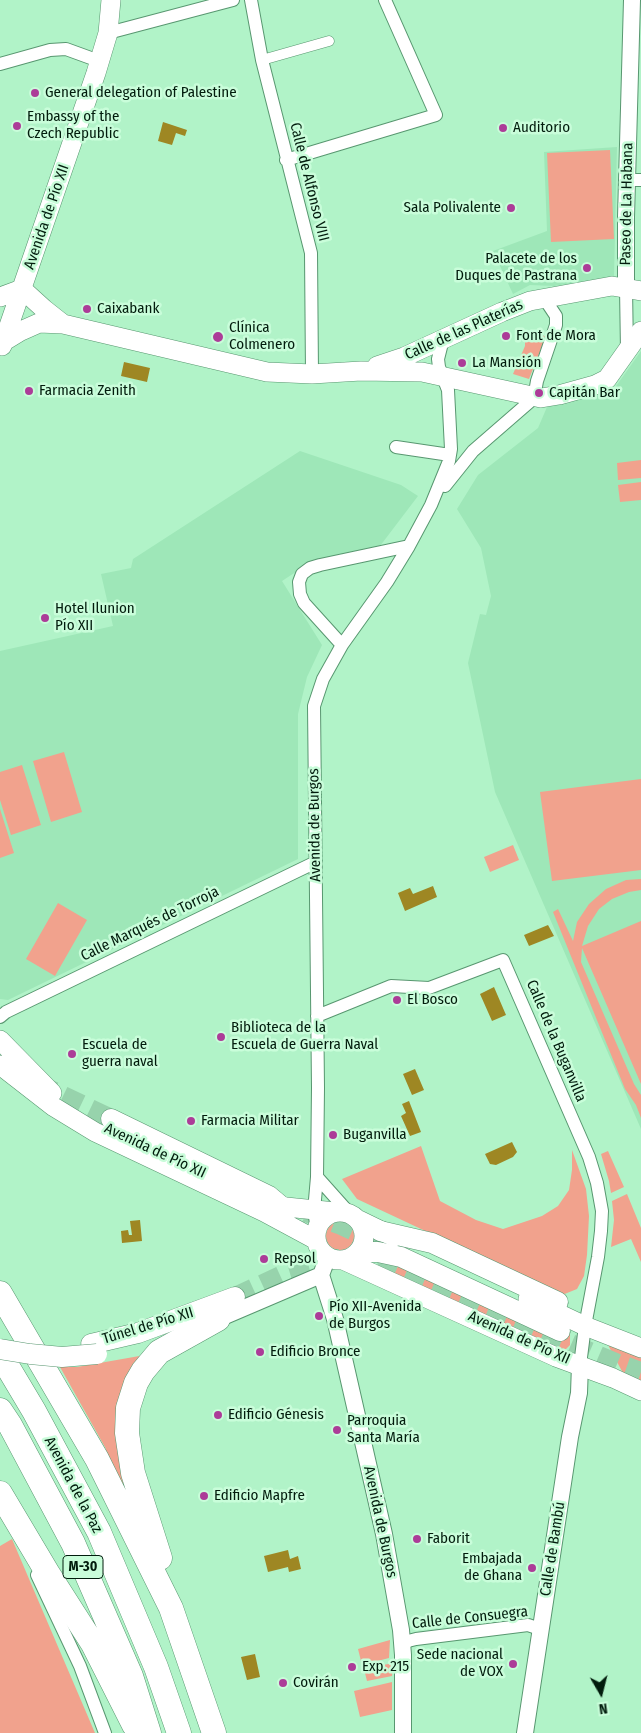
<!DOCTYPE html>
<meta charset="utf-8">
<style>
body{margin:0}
#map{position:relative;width:641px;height:1733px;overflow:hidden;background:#b1f3c8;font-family:"Fira Sans Condensed",sans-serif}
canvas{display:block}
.north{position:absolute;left:576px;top:1668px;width:50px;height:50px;-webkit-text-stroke:4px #c9fdda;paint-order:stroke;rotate:172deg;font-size:14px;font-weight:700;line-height:20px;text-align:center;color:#021c0d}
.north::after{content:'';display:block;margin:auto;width:18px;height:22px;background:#021c0d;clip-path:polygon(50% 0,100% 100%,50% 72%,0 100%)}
</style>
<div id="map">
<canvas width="641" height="1733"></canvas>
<div class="north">N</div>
</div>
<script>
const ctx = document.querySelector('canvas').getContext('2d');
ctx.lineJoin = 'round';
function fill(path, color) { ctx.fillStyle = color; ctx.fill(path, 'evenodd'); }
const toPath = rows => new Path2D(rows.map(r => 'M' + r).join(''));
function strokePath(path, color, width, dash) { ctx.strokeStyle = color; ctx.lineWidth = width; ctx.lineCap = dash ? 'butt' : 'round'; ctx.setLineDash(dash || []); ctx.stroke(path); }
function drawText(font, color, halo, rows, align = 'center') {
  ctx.font = font + ' "Fira Sans Condensed",sans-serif'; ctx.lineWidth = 5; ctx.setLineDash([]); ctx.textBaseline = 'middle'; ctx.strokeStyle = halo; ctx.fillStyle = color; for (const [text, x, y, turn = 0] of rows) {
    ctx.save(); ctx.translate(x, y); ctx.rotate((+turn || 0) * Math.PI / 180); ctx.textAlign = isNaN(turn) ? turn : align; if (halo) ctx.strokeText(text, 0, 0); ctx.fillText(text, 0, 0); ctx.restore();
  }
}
const built = toPath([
 [617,147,614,277,554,286,530,285,513,294,493,251,547,231,544,152],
 [641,351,641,1129,495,792,468,663,480,614,486,615,491,596,481,548,457,509,478,475,538,428,547,407,614,389],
 [300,451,401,485,418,496,380,546,314,560,282,581,322,645,307,677,298,714,298,859,8,1000,0,999,0,651,113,626,101,574,131,568,133,559]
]);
const green = toPath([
 [610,150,614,239,551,242,547,153],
 [525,334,546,336,529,379,513,374,525,346],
 [641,460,641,478,618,480,617,463],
 [641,482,641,500,620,502,618,485],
 [64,752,82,812,51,822,33,761],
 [22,765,41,825,11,835,0,800,0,772],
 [641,779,641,870,552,881,540,792],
 [0,809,14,853,0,858],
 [513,845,519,860,490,872,484,857],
 [641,879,641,890,629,892,612,899,599,909,588,926,582,946,641,921,641,1084,582,948,581,962,634,1084,641,1095,641,1118,636,1105,625,1089,553,912,558,909,573,941,577,922,589,904,606,889,626,880],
 [58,903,87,920,55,976,26,959],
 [421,1146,440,1201,476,1220,503,1229,542,1216,558,1206,569,1190,572,1170,572,1150,586,1189,589,1216,587,1255,584,1276,577,1289,562,1295,357,1199,342,1179],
 [608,1151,624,1187,611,1193,609,1181,601,1154],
 [627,1194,641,1228,641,1262,631,1239,611,1247,614,1220,612,1201],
 '326 1236a14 14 0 1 1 28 0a14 14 0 1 1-28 0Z',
 [382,1260,564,1328,570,1333,570,1345,563,1352,379,1267,378,1263],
 [608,1345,641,1357,641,1383,624,1375],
 [145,1355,127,1394,153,1555,104,1455,106,1449,60,1367,77,1367],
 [12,1539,44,1614,95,1733,0,1733,0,1546],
 [390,1640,389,1658,362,1665,358,1649],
 [393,1663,392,1676,367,1681,364,1669],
 [392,1682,392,1710,360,1717,354,1691]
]);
const water = toPath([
 [163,122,187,130,185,136,176,133,172,145,158,141],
 [124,362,150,368,147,382,121,376],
 [433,886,437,897,405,911,398,893,410,888,413,894],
 [548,925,554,936,529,946,524,935],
 [494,987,506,1015,492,1021,480,994],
 [415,1069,424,1090,412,1095,403,1074],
 [409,1101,421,1132,410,1136,401,1116,406,1113,402,1104],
 [512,1142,517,1152,513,1157,496,1165,490,1164,485,1154],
 [140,1220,142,1241,122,1243,121,1231,128,1230,129,1235,132,1235,130,1221],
 [288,1550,290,1559,298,1556,301,1569,289,1572,288,1567,268,1572,264,1556],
 [255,1654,260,1677,247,1680,241,1657]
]);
const primaryTunnel = toPath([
 [36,1083,111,1119],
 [306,1212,339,1224,403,1253],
 [235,1297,285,1274,336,1259,383,1264,618,1364,641,1372]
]);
const pedestrian = toPath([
 [262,60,329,41]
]);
const minor = toPath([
 [251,0,262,60,311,253,312,374],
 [108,33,233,0],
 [0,64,50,50,66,49,99,61],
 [286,160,436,115,385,0],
 [627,180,641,180],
 [626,288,627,351],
 [396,447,450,455],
 [445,486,473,451,534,398,537,381,556,325,556,316,544,298],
 [342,645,304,603,300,594,299,582,302,574,310,568,320,565,409,546],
 [317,1016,391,986,429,988,503,960,589,1157,597,1183,602,1211,601,1231,598,1257,585,1326,580,1365],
 [0,1017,6,1012,316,862],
 [317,1177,350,1214],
 [317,1229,314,1211,317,1177,318,1088,314,706,323,679,342,645,387,582,409,546,431,505,449,461,451,449,448,390,439,367,438,359,443,339],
 [37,1575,80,1666,105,1733],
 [403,1645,408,1641,416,1639,528,1625,537,1628,541,1631]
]);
const tertiary = toPath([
 [626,288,626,217,632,0],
 [328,1256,321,1275,335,1319,384,1534,401,1630,403,1655,403,1733],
 [218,1319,321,1275],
 [525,1733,570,1437,579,1393,580,1365]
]);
const secondary = toPath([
 [22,289,44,309,63,324],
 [0,297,22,289],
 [0,342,3,342,21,331,39,323,63,324,267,372,312,374,361,371,422,372,541,398,559,395,595,385,607,379,641,331],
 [2,346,96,73,108,33,111,0],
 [377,366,404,357,502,312,530,301,612,286,641,291],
 [0,1040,52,1093],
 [0,1065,54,1107,95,1132,264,1212,316,1240],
 [286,1207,335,1212],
 '316 1236a24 24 0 1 1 48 0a24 24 0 1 1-48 0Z',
 [359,1220,394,1237],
 [343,1260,556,1357,613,1378,641,1391],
 [528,1299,585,1326,641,1348]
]);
const primary = toPath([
 [111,1119,269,1196,281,1206],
 [380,1231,432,1243,558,1302],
 [359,1252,378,1252,401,1257,560,1331],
 [91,1344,138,1333,235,1297]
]);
const motorway = toPath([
 [0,1293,97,1459,171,1608,214,1733],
 [0,1354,34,1411,99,1532,156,1667,179,1733],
 [0,1410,10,1425,73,1543,131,1676,149,1733],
 [0,1493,47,1572,93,1644,134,1725],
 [160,1558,133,1473,127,1433,128,1408,136,1383,143,1371,159,1352,218,1319]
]);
const primaryBridge = toPath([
 [0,1349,30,1354,62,1357,97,1354]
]);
const markers = [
 [35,93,5,"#ac3c98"],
 [17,126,5,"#ac3c98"],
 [503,128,5,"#ac3c98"],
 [511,208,5,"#ac3c98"],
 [587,268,5,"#ac3c98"],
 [87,309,5,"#ac3c98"],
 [506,336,5,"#ac3c98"],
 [218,337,6,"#ac3c98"],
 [462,363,5,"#ac3c98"],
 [29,391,5,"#ac3c98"],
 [539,393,5,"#ac3c98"],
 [45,618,5,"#ac3c98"],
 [397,1000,5,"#ac3c98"],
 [221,1037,5,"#ac3c98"],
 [72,1054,5,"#ac3c98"],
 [191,1121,5,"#ac3c98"],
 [333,1135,5,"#ac3c98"],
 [264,1259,5,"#ac3c98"],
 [319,1316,5,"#ac3c98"],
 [260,1352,5,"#ac3c98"],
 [218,1415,5,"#ac3c98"],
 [337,1430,5,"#ac3c98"],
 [204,1496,5,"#ac3c98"],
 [417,1539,5,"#ac3c98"],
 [532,1568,5,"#ac3c98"],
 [513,1664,5,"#ac3c98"],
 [352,1667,5,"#ac3c98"],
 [283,1683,5,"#ac3c98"]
];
const shields = [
 [83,1567,40]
];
const shieldNames = [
 ["M-30",83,1567]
];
const poiNames = [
 ["General delegation of Palestine",45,93],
 ["Embassy of the",27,117],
 ["Czech Republic",27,134],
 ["Auditorio",513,128],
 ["Sala Polivalente",501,208,"right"],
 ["Palacete de los",577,259,"right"],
 ["Duques de Pastrana",577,276,"right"],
 ["Caixabank",97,309],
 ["Clínica",229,328],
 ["Colmenero",229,345],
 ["Font de Mora",516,336],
 ["La Mansión",472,363],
 ["Farmacia Zenith",39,391],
 ["Capitán Bar",549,393],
 ["Hotel Ilunion",55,609],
 ["Pío XII",55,626],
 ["El Bosco",407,1000],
 ["Biblioteca de la",231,1028],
 ["Escuela de Guerra Naval",231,1045],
 ["Escuela de",82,1045],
 ["guerra naval",82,1062],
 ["Farmacia Militar",201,1121],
 ["Buganvilla",343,1135],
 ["Repsol",274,1259],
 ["Pío XII-Avenida",329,1307],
 ["de Burgos",329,1324],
 ["Edificio Bronce",270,1352],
 ["Edificio Génesis",228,1415],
 ["Parroquia",347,1421],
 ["Santa María",347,1438],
 ["Edificio Mapfre",214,1496],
 ["Faborit",427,1539],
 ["Embajada",522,1559,"right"],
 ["de Ghana",522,1576,"right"],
 ["Sede nacional",503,1655,"right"],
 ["de VOX",503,1672,"right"],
 ["Exp. 215",362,1667],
 ["Covirán",293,1683]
];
const streetNames = [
 ["Calle de Alfonso VIII",309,182,76],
 ["Paseo de La Habana",627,204,-89],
 ["Avenida de Pío XII",47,217,-71],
 ["Calle de las Platerías",464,330,-24],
 ["Avenida de Burgos",315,825,-91],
 ["Calle Marqués de Torroja",150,924,-26],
 ["Calle de la Buganvilla",556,1041,67],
 ["Avenida de Pío XII",155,1151,25],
 ["Túnel de Pío XII",148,1326,-17],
 ["Avenida de Pío XII",519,1338,24],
 ["Avenida de la Paz",73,1485,62],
 ["Avenida de Burgos",380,1522,78],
 ["Calle de Bambú",553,1549,-81],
 ["Calle de Consuegra",470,1618,-6]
];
fill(built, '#9ee7b8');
fill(green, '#f1a28d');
fill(water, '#9e8723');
strokePath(primaryTunnel, '#97d3ac', 20, [20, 10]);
strokePath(pedestrian, '#589770', 11);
strokePath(minor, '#589770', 14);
strokePath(tertiary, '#589770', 18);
strokePath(secondary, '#589770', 20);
strokePath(primary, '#589770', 21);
strokePath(motorway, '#589770', 25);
strokePath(pedestrian, '#fff', 10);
strokePath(minor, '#fff', 12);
strokePath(tertiary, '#fff', 16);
strokePath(secondary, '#fff', 19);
strokePath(primary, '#fff', 20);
strokePath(motorway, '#fff', 24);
strokePath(primaryBridge, '#589770', 21, []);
strokePath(primaryBridge, '#fff', 20);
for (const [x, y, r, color] of markers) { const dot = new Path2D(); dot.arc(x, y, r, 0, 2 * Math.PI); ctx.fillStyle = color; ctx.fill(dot); strokePath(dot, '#c9fdda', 2); }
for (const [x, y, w] of shields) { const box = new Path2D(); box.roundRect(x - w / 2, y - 11.5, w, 23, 4); ctx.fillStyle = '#c9fdda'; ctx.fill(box); strokePath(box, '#021c0d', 1); }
drawText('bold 14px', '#021c0d', null, shieldNames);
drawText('15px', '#021c0d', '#c9fdda', poiNames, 'left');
drawText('15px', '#021c0d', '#c9fdda', streetNames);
</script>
